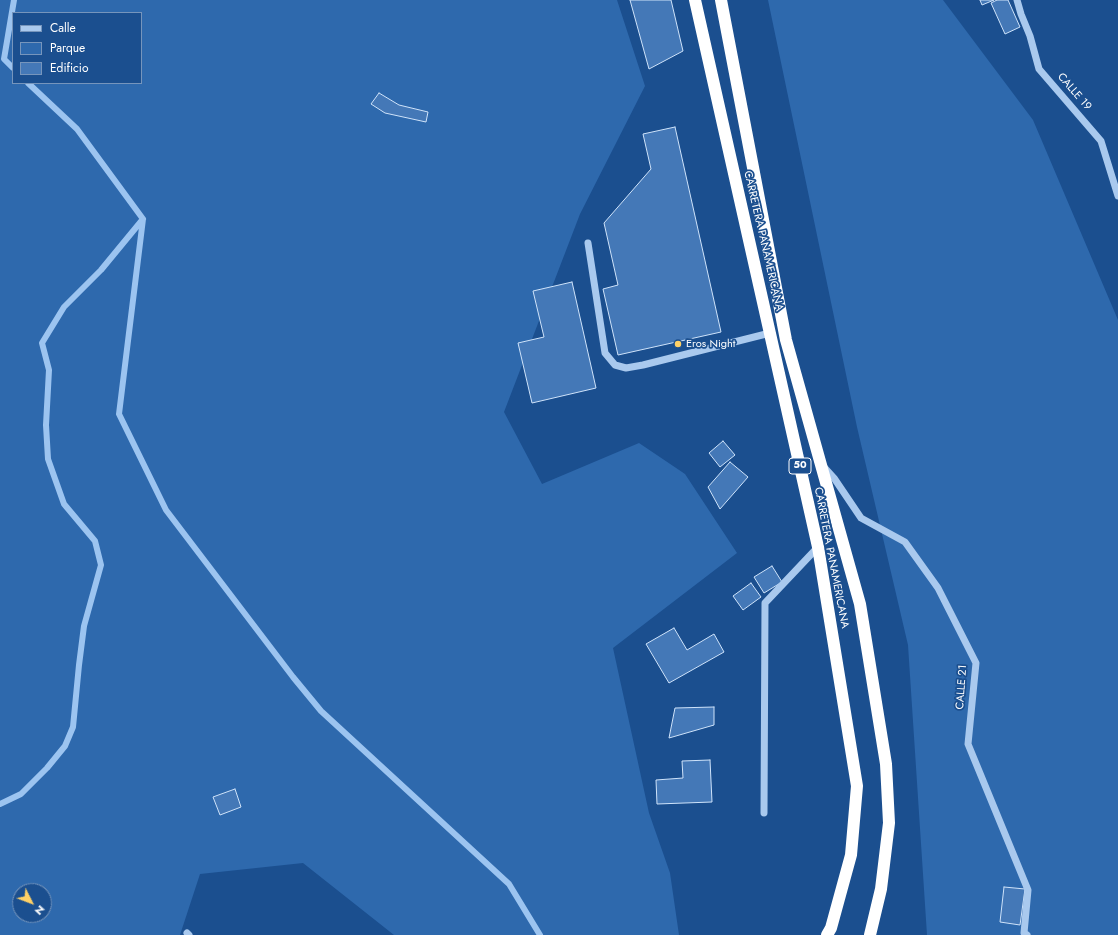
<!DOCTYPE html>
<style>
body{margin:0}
#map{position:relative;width:1118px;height:935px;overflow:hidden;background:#1b4f8f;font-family:Jost,sans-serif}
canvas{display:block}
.legend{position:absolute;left:12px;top:12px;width:130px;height:72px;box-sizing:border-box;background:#1b4f8f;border:1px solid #7695bc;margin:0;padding:5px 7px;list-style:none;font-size:12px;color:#fff}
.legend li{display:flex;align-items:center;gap:8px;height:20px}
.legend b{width:20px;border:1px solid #7695bc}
.north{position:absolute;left:12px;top:883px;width:40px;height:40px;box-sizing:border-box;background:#1b4f8f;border:1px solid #7695bc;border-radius:50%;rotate:132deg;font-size:11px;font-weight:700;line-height:16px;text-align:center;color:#fff}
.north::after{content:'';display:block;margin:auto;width:14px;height:18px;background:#ffd166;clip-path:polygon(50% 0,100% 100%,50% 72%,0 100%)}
</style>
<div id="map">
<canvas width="1118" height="935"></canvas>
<ul class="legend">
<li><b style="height:5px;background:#a9c9ee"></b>Calle</li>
<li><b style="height:11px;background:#2e69ad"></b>Parque</li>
<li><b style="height:11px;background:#4478b7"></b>Edificio</li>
</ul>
<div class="north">N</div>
</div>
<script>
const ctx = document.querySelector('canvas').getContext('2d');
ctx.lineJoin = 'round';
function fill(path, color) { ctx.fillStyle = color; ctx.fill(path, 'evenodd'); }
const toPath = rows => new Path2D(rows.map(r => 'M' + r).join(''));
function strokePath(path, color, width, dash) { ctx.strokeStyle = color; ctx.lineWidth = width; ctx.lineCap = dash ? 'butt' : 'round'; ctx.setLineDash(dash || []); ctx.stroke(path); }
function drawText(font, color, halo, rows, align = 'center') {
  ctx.font = font + ' Jost,sans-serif'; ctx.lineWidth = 3.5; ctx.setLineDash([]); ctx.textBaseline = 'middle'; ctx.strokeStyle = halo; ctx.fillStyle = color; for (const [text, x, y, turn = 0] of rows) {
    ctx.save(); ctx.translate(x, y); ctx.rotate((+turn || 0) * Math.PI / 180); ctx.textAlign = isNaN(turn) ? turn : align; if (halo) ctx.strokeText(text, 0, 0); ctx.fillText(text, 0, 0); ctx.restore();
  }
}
const green = toPath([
 [0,0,617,0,645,86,580,214,504,412,542,484,639,443,685,474,737,553,613,648,649,813,670,873,679,935,394,935,303,863,200,874,180,935,0,935],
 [13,13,141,13,141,83,13,83],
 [20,891,44,891,44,915,20,915],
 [768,0,943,0,1033,120,1118,320,1118,935,927,935,908,645,857,427]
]);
const stream = toPath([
 [13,68,4,59,14,0],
 [28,83,77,129,143,219,119,414,166,510,293,677,321,711,509,884,540,935],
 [0,804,21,794,47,768,65,746,73,727,79,665,84,626,101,565,95,541,64,504,48,459,46,425,49,370,42,343,64,307,101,270,143,219]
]);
const building = toPath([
 [630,0,671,0,683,51,649,69,630,0],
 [980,0,994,0,982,5,980,0],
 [997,0,1008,0,1020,27,1005,34,991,3,997,0],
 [379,93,399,105,428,112,426,122,385,113,371,104,379,93],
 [675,127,721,332,618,355,603,289,618,285,604,223,651,169,643,134,675,127],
 [572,282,596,388,532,403,518,343,544,337,533,291,572,282],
 [723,441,735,455,720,467,709,453,723,441],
 [730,462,748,477,720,509,708,487,730,462],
 [772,566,782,582,764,593,754,577,772,566],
 [751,583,761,597,743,610,733,596,751,583],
 [674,628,687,650,714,634,724,652,669,683,646,644,674,628],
 [714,707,714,725,669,738,675,708,714,707],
 [710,760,712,802,657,804,656,780,683,778,682,761,710,760],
 [235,789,241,807,220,815,213,797,235,789],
 [1004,887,1025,889,1020,925,1000,922,1004,887]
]);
const minor = toPath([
 [1017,0,1021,14,1030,36,1039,69,1101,141,1118,196],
 [588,243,605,353,615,365,626,368,643,365,770,333],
 [824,467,834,478,861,518,905,542,938,588,976,663,968,744,1028,890,1024,933,1027,935],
 [764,813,765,603,818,547],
 [187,933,189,935]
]);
const highway = toPath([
 [695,0,818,547,857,786,851,855,831,928,827,935],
 [721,0,786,340,860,604,886,764,889,823,881,889,870,935]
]);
const markers = [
 [678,344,4,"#ffd166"]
];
const shields = [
 [800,466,22]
];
const shieldNames = [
 ["50",800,466]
];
const streetNames = [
 ["CALLE 19",1074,92,49],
 ["CARRETERA PANAMERICANA",763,241,77],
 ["CARRETERA PANAMERICANA",831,558,79],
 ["CALLE 21",962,687,-86]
];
const poiNames = [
 ["Eros Night",686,344]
];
fill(green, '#2e69ad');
strokePath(stream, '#9cc4f0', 6);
fill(building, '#4478b7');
strokePath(building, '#cfe3fa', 1);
strokePath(minor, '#a9c9ee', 7);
strokePath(highway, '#fff', 12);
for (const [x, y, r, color] of markers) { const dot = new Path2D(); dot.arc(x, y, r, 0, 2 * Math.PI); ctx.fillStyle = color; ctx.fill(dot); strokePath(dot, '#1b4f8f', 1.5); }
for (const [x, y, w] of shields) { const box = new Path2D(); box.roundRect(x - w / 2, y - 8, w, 16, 3); ctx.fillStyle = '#1b4f8f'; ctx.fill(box); strokePath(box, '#fff', 1); }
drawText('bold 10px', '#fff', null, shieldNames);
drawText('11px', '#fff', '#1b4f8f', streetNames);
drawText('11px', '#fff', '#1b4f8f', poiNames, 'left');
</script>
